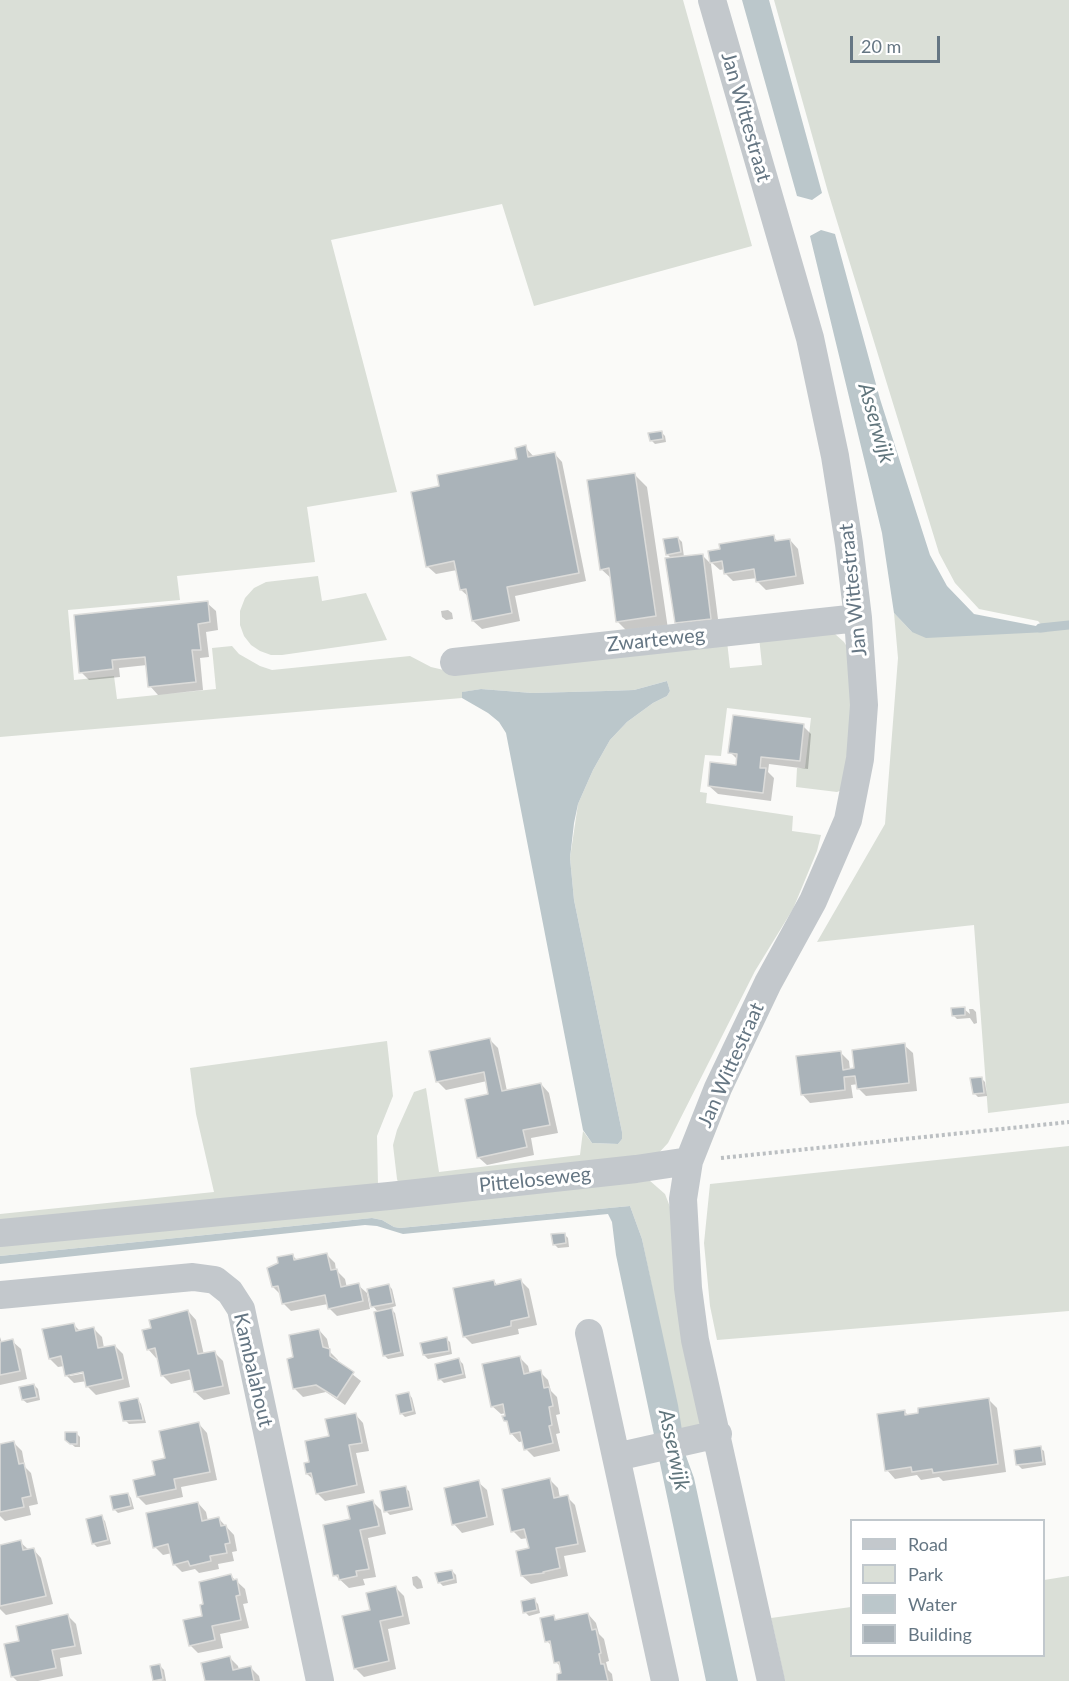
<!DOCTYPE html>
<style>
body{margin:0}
#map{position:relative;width:1069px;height:1681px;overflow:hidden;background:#fafaf8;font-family:Lato,sans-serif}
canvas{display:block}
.legend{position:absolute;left:850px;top:1519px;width:195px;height:138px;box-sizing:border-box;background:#fff;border:2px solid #c1c8cd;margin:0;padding:8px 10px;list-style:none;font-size:18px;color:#657683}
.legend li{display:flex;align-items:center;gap:12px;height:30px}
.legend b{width:30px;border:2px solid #c1c8cd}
.scale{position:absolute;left:850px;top:36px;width:90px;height:27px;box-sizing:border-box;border:3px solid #657683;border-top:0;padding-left:8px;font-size:18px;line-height:21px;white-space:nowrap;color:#657683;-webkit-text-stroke:4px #fff;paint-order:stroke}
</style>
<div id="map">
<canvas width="1069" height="1681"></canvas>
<ul class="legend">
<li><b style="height:8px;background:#c3c8cc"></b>Road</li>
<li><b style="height:16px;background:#dadfd7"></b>Park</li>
<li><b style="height:16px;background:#bbc7cb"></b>Water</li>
<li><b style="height:16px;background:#aab3b9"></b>Building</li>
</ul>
<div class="scale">20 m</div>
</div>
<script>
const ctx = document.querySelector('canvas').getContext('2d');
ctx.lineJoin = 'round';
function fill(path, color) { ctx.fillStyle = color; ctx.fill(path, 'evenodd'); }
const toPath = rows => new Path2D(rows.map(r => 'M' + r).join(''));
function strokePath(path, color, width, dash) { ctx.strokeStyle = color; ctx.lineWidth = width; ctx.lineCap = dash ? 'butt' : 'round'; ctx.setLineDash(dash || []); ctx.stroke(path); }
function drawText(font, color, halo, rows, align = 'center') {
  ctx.font = font + ' Lato,sans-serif'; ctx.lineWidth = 6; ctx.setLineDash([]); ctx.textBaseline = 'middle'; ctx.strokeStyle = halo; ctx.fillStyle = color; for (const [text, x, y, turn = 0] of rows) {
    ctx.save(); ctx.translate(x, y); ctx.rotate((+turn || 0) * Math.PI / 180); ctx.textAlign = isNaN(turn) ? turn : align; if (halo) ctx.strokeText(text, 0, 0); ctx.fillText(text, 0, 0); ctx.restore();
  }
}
const green = toPath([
 [0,0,683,0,752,246,534,306,502,204,331,240,397,492,307,507,315,562,177,576,180,600,68,610,74,680,114,676,117,699,216,689,212,648,232,646,239,654,260,666,272,670,410,656,431,667,448,671,727,641,730,668,762,665,759,637,835,634,844,642,849,650,854,704,842,790,837,792,796,787,797,768,805,768,811,718,727,708,721,756,705,755,700,792,707,793,706,803,793,816,792,831,821,835,817,851,793,909,755,971,668,1143,656,1156,399,1185,397,1179,393,1145,397,1130,414,1092,426,1088,439,1172,580,1155,583,1131,592,1143,618,1144,622,1139,622,1132,574,900,570,858,578,804,593,770,610,740,627,722,653,703,667,696,670,691,667,681,634,690,606,691,532,693,481,689,463,692,462,698,0,737],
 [774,0,1069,0,1069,1103,988,1113,974,925,817,942,885,824,898,658,894,613,912,632,1047,631,1038,621,979,609,955,583,939,553,828,192],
 [318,576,322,601,366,593,387,640,282,655,271,655,260,651,251,645,244,636,240,625,240,611,245,598,254,588,266,582],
 [387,1041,393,1096,377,1136,378,1185,0,1227,0,1214,214,1192,196,1114,190,1068],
 [1069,1146,1069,1311,717,1340,710,1306,704,1243,710,1184],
 [649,1180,665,1194,672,1212,703,1423,682,1432,642,1239,630,1206,400,1228,394,1227,382,1220,372,1218,0,1256,0,1239],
 [1069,1576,1069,1681,785,1681,771,1618,851,1607,852,1656,1044,1656,1044,1580]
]);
const water = toPath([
 [742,0,769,0,822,193,812,200,797,196],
 [821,230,835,234,880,399,930,555,947,586,974,614,1036,626,1047,632,926,638,912,632,894,613,882,533,810,236],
 [667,681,670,691,667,696,653,703,627,722,610,740,593,770,578,804,574,823,570,858,574,900,622,1132,622,1139,618,1144,592,1143,583,1130,506,733,499,722,488,713,462,698,462,692,481,689,532,693,606,691,634,690],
 [630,1206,642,1239,678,1405,686,1456,694,1478,738,1681,706,1681,616,1255,612,1222,608,1214,403,1234,377,1226,365,1225,0,1264,0,1256,372,1218,382,1220,394,1227,400,1228]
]);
const shadow = toPath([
 [661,432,665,436,666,442,655,444,651,440],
 [525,447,534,457,554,453,562,462,586,581,515,596,520,621,482,629,473,621,469,597,461,590,457,570,436,574,427,566,441,487,519,460],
 [635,475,647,487,668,629,630,634,618,622,612,579,601,569],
 [773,537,779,542,790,540,798,549,804,584,766,590,757,581,757,578,733,581,725,573,724,569,720,570,711,562],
 [678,538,682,542,684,557,702,555,711,564,719,627,685,631,676,623,672,559,667,554],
 [207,603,216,611,218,630,206,632,209,657,200,658,203,690,158,695,150,686,147,665,119,668,120,677,89,680,81,672],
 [448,610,452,613,453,619,446,620,442,617,441,611],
 [803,726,811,734,808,769,769,764,768,772,774,778,771,801,718,794,709,786,737,766,738,760,730,752],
 [964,1009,970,1014,969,1009,973,1009,976,1012,977,1023,974,1024,970,1018,957,1019,953,1015],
 [490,1040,498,1048,507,1091,541,1084,549,1093,558,1133,531,1138,534,1155,487,1165,478,1157,490,1095,487,1081,446,1090,437,1081],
 [904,1045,913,1053,917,1091,866,1096,858,1088,858,1084,851,1085,853,1098,810,1103,802,1094,840,1052,849,1061,850,1070],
 [981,1078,985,1082,987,1096,978,1097,974,1093],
 [564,1234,568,1238,569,1247,558,1248,554,1244],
 [327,1255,335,1263,336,1270,345,1279,347,1288,358,1285,367,1293,370,1309,337,1316,329,1308,328,1304,291,1311,283,1303,281,1295,273,1287,293,1256,298,1261],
 [494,1281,498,1286,521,1281,529,1289,537,1325,518,1329,519,1334,472,1344,464,1336],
 [388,1285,392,1289,396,1306,390,1308,395,1313,404,1356,388,1359,384,1355,378,1312,373,1306],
 [188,1311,196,1320,204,1355,215,1353,223,1361,230,1394,204,1400,195,1392,193,1379,171,1384,163,1376,159,1357,156,1358,148,1349,153,1329],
 [73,1324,80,1331,93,1328,102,1337,104,1348,115,1346,123,1354,130,1387,96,1395,88,1387,87,1381,74,1383,66,1375,64,1366,58,1367,50,1359,44,1330],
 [90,1369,91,1372,70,1376,70,1373],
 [319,1330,327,1339,330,1352,338,1360,338,1363,361,1381,345,1405,326,1392,303,1397,295,1389],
 [0,1337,2,1343,12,1341,21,1349,27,1379,0,1385],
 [446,1339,450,1342,452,1354,428,1359,424,1355],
 [520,1358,528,1366,530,1374,540,1372,548,1380,551,1391,557,1397,560,1414,556,1415,560,1433,556,1434,560,1451,534,1457,526,1449,524,1441,519,1442,511,1433,509,1424,505,1420,507,1417,506,1413,501,1414,492,1406],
 [459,1360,463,1364,466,1378,444,1383,440,1379],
 [34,1385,38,1389,40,1400,27,1403,23,1400],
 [409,1394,412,1398,416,1414,405,1417,401,1413],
 [138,1400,141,1404,146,1423,129,1424,125,1420],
 [989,1400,997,1408,1006,1472,943,1481,939,1477,921,1480,917,1475,895,1479,887,1470,904,1411,909,1416],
 [355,1414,363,1423,369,1451,356,1453,365,1493,325,1501,317,1493,315,1481,307,1474,305,1464,311,1463,330,1437],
 [199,1424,207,1433,217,1480,181,1487,183,1497,146,1505,138,1497,157,1477,167,1459],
 [76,1433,80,1437,80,1447,75,1447,66,1439],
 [14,1443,22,1451,25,1467,31,1473,38,1504,29,1506,31,1515,5,1521,0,1516,0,1446],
 [1040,1448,1044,1451,1046,1465,1022,1469,1018,1465],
 [550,1480,558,1488,560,1498,567,1497,575,1505,586,1552,564,1556,568,1576,531,1584,522,1576,530,1549,528,1538,521,1539,513,1531],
 [478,1482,487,1490,494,1525,462,1533,454,1524],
 [405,1488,409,1491,413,1510,390,1515,386,1511],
 [128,1494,131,1498,134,1509,118,1513,114,1509],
 [373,1502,381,1510,386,1534,368,1538,376,1577,363,1579,365,1585,349,1588,335,1575,352,1520],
 [198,1503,206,1512,208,1521,219,1519,234,1535,237,1551,232,1552,234,1561,218,1564,219,1569,199,1573,195,1569,182,1572,174,1564,172,1553,163,1555,155,1547],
 [101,1517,105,1521,111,1544,97,1547,93,1543],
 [20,1542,29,1550,33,1549,41,1558,53,1604,6,1615,0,1609,0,1546],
 [452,1571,456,1575,457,1583,443,1586,439,1582],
 [231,1576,245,1589,248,1603,243,1604,249,1628,220,1634,223,1648,198,1653,190,1645],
 [417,1576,421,1580,423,1588,417,1589,413,1585,412,1577],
 [396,1588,404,1596,410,1624,388,1629,396,1669,364,1677,355,1668,372,1611],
 [534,1600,538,1604,540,1613,529,1616,525,1612],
 [588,1614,596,1623,599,1634,604,1639,609,1661,606,1662,608,1670,612,1674,613,1681,558,1681,563,1674,562,1668,556,1662,553,1647,547,1641,554,1617,557,1621],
 [68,1616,76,1624,82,1654,60,1658,63,1676,38,1681,17,1681,12,1676,21,1642],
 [230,1658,238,1666,239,1670,250,1667,259,1676,260,1681,207,1681],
 [160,1666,164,1670,166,1681,155,1680]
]);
const stream = toPath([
 [1040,628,1069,625]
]);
const building = toPath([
 [662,431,663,439,650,441,648,433,662,431],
 [526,445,528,457,555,452,579,573,507,587,512,613,472,621,466,589,460,590,454,561,426,567,411,492,439,486,437,475,517,459,515,448,526,445],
 [635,473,656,616,616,622,609,568,600,570,587,480,635,473],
 [774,535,775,541,790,539,796,576,756,582,754,569,724,574,722,561,710,563,708,551,720,549,719,544,774,535],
 [678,537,681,552,666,555,663,539,678,537],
 [703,554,711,619,675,623,665,558,703,554],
 [208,601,210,622,198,624,201,650,192,650,196,682,148,687,145,657,112,660,113,669,79,673,74,615,208,601],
 [733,715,804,724,800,761,761,757,760,768,766,768,763,793,708,786,710,762,736,765,737,754,728,753,733,715],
 [965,1007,965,1015,952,1016,951,1008,965,1007],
 [490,1038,502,1091,541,1083,550,1125,523,1130,527,1147,477,1158,465,1099,488,1094,484,1072,436,1082,429,1051,490,1038],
 [905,1043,909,1083,857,1089,855,1076,844,1077,845,1090,801,1095,796,1056,841,1051,843,1070,854,1068,852,1050,905,1043],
 [982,1077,984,1093,973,1094,970,1078,982,1077],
 [565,1233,566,1243,553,1245,551,1234,565,1233],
 [327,1253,331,1270,337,1269,341,1287,359,1283,363,1301,328,1309,325,1295,282,1304,278,1286,272,1287,267,1268,278,1263,277,1257,293,1254,294,1260,327,1253],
 [521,1279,529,1317,511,1321,511,1326,463,1337,453,1288,494,1280,495,1285,521,1279],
 [389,1284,393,1303,371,1307,367,1289,389,1284],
 [392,1308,401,1352,383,1356,374,1312,392,1308],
 [188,1310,198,1354,215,1351,223,1386,194,1392,189,1370,161,1376,155,1348,147,1350,142,1330,151,1328,149,1320,188,1310],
 [74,1323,76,1331,94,1327,98,1348,115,1345,123,1379,86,1387,83,1372,65,1376,61,1356,49,1359,42,1329,74,1323],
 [319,1329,323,1347,330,1349,330,1356,354,1372,337,1398,316,1385,293,1389,287,1359,293,1357,289,1335,319,1329],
 [447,1337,449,1351,423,1355,420,1343,447,1337],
 [13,1339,20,1371,0,1375,0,1342,13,1339],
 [520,1356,524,1374,541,1370,544,1388,549,1387,553,1406,549,1407,552,1425,549,1426,553,1443,524,1450,520,1432,510,1434,507,1421,504,1421,502,1416,505,1416,503,1404,491,1407,482,1364,520,1356],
 [459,1358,463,1374,438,1380,435,1364,459,1358],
 [34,1384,37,1397,22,1400,19,1387,34,1384],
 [409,1392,413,1411,400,1414,396,1395,409,1392],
 [138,1398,143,1420,123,1421,119,1402,138,1398],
 [989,1398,998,1464,933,1473,932,1469,912,1472,911,1467,885,1471,877,1414,905,1410,905,1415,918,1413,918,1408,989,1398],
 [356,1413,362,1443,349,1445,357,1485,316,1494,311,1473,306,1474,304,1463,309,1462,305,1441,329,1436,325,1419,356,1413],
 [199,1422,210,1472,174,1479,176,1489,137,1497,133,1480,155,1475,152,1461,165,1458,159,1431,199,1422],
 [65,1432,77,1432,77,1444,70,1444,65,1440,65,1432],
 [14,1441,19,1464,24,1463,31,1496,22,1498,24,1507,0,1512,0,1444,14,1441],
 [1041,1446,1043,1462,1016,1465,1014,1450,1041,1446],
 [550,1478,554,1498,568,1495,578,1544,556,1548,560,1568,543,1572,544,1573,521,1576,516,1551,529,1548,524,1529,511,1532,502,1489,550,1478],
 [479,1480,487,1517,452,1525,444,1488,479,1480],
 [406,1486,410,1507,384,1512,380,1491,406,1486],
 [128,1493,131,1506,113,1510,110,1496,128,1493],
 [373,1500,379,1526,360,1530,369,1569,356,1571,357,1576,339,1580,338,1575,333,1576,323,1525,350,1519,347,1506,373,1500],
 [198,1502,202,1521,219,1517,221,1526,226,1525,230,1543,225,1544,227,1553,210,1556,211,1561,190,1566,188,1561,173,1565,168,1544,153,1548,146,1513,198,1502],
 [102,1515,108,1540,92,1544,86,1519,102,1515],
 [21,1540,23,1550,34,1548,46,1596,0,1606,0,1545,21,1540],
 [452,1570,454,1579,438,1583,435,1573,452,1570],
 [231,1574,233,1580,237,1579,240,1595,236,1596,241,1620,212,1626,215,1640,189,1646,183,1620,202,1616,200,1605,203,1604,199,1582,231,1574],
 [396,1586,403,1616,380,1621,389,1661,354,1669,342,1616,370,1610,366,1593,396,1586],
 [535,1598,537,1610,523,1613,521,1601,535,1598],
 [588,1613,592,1630,596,1629,601,1653,599,1654,601,1664,604,1664,608,1681,557,1681,557,1674,561,1673,559,1662,554,1663,550,1641,545,1642,540,1618,554,1615,555,1620,588,1613],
 [68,1614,75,1646,52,1650,56,1668,11,1677,4,1644,19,1641,16,1626,68,1614],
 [230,1656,233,1670,251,1666,254,1681,205,1681,201,1663,230,1656],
 [160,1664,163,1679,153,1681,150,1666,160,1664]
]);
const path = toPath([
 [721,1158,1069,1122]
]);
const minor = toPath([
 [712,0,810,338,835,456,849,544,858,618,864,705,860,759,848,820,813,901,768,983,718,1088,689,1161,683,1199,688,1288,695,1340,771,1681],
 [454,662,858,618],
 [0,1233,389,1196,636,1169,689,1161],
 [0,1295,193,1277,215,1280,230,1292,241,1309,320,1681],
 [589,1333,665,1681],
 [616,1457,718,1434]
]);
const streetNames = [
 ["Jan Wittestraat",746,117,74],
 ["Jan Wittestraat",853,590,-96],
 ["Zwarteweg",656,640,-6],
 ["Jan Wittestraat",731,1065,-66],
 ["Pitteloseweg",535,1180,-6],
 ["Kambalahout",253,1370,77]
];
const waterNames = [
 ["Asserwijk",876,423,74],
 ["Asserwijk",674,1450,78]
];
fill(green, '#dadfd7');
fill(water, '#bbc7cb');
fill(shadow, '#0003');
strokePath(stream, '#bbc7cb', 9);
fill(building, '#aab3b9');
strokePath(building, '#dcdcda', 1.5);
strokePath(path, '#bbbfc2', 4, [3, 3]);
strokePath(minor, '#c3c8cc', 28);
drawText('20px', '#657683', '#fff', streetNames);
drawText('italic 21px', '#60757c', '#fff', waterNames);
</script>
